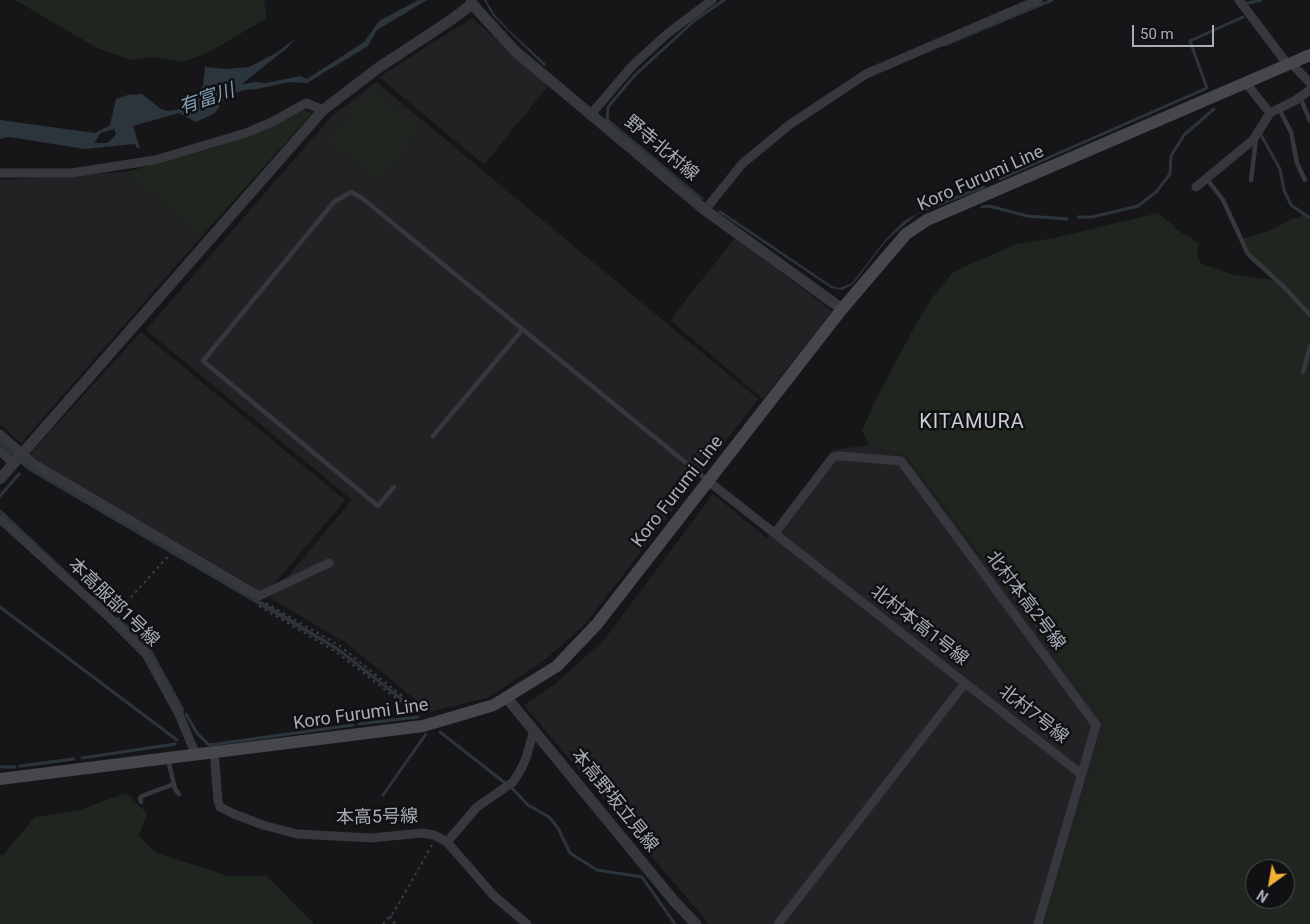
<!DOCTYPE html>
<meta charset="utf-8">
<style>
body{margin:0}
#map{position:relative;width:1310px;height:924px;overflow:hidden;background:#161618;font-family:Roboto,sans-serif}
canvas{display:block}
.north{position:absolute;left:1245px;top:859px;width:50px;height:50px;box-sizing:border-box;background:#111113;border:1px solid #4d4f55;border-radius:50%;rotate:212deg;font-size:14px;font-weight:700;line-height:20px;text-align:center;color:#a8adb8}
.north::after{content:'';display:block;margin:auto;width:18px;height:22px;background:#f2b134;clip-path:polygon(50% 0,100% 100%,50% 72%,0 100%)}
.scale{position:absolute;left:1132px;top:25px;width:82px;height:22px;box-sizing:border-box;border:2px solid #a8adb8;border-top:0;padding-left:6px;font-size:15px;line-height:18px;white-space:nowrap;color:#a8adb8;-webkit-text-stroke:4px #111113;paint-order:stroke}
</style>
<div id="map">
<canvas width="1310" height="924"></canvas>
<div class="north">N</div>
<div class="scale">50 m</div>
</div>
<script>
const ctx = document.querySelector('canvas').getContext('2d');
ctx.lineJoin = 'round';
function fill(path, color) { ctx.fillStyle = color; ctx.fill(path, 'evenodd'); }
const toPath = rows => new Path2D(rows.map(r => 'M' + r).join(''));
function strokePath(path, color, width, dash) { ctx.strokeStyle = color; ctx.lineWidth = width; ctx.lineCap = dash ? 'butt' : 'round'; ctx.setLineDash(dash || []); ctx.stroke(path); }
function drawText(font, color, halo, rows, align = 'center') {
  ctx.font = font + ' Roboto,"Noto Sans JP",sans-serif'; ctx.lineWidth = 5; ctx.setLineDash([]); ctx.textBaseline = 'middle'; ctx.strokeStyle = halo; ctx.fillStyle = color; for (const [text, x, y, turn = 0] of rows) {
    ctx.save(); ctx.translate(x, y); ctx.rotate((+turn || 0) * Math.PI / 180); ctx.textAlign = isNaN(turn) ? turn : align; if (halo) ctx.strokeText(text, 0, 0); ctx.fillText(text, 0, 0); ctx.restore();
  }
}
const built = toPath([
 [472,18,548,86,484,165,379,77],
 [376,82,758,399,586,623,546,659,489,697,431,712,345,642,270,598,352,500,146,330,331,117],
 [126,172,201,237,21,443,0,424,0,180],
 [735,238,832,311,763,399,670,320],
 [141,332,345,500,276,582,262,592,28,456],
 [869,445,905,456,1107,725,1044,922,1046,924,709,924,524,705,555,684,604,640,713,494,767,538,833,450]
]);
const green = toPath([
 [15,0,264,0,267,18,209,52,183,62,154,57,132,60,99,49],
 [372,88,420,129,378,180,329,139],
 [303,110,312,113,201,237,126,172,224,145],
 [1159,213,1179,231,1199,243,1197,254,1200,263,1234,275,1275,280,1309,316,1310,320,1310,924,1046,924,1044,922,1107,725,906,456,869,445,862,431,875,401,916,324,932,298,953,272,1016,244,1054,238],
 [1255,869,1285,869,1285,899,1255,899],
 [1304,215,1310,220,1310,312,1253,258,1242,239,1269,231,1289,220],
 [126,793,147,813,139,836,156,853,229,876,267,876,314,924,0,924,0,855,4,854,35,817,77,811]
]);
const water = toPath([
 [418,0,427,0,377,30,368,46,307,83,290,82,257,89,244,90,226,97,215,113,196,122,179,113,133,126,140,148,137,148,135,144,85,149,9,137,0,139,0,120,95,133,110,125,116,99,128,95,142,94,161,109,168,111,180,109,203,86,205,67,227,69,249,67,276,53,296,38,287,48,242,84,256,82,266,83,300,76,307,79,364,42,379,21],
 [114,129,116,134,112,139,107,143,94,143,101,133],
 [484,0,486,0,495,15,510,31,546,64,544,66,493,16],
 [606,117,704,199,702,200,605,119],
 [930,206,930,209,917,214,886,241,853,284,843,290,831,288,718,212,720,210,832,286,839,288,852,283,885,240,904,221],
 [0,437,15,452,339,648,419,711,416,712,336,650,28,470,0,446]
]);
const stream = toPath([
 [1248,3,1261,0],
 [944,45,1052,0],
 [609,121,607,119,608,107,634,76,694,21,724,0],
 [1260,133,1280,169,1284,190,1291,205,1310,218],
 [1000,179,1207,88,1190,41,1243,17],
 [982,207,989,206,1027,216,1067,219],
 [929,208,984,187],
 [1078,217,1092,217,1138,206,1156,192,1170,174,1171,156,1184,135,1214,109],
 [0,496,19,474],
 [0,511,78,584],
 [94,598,111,613],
 [0,607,177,740],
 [118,618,150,650,183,710],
 [186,714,197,733,209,745,353,725],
 [359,724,418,717],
 [440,732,505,783],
 [82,758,175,744],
 [20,766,74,759],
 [0,767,15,767],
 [511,787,528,805,549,817,558,828,570,853,597,870,642,877,675,924],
 [383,795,426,734]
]);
const path = toPath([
 [266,603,340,646,423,713],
 [259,606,336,652,418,715],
 [118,612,170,554],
 [390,916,395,924],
 [383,924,394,912,432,845]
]);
const service = toPath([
 [1300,97,1310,121],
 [1279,109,1291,132,1297,163,1305,180],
 [1207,179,1223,200,1248,254,1283,286,1310,315],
 [1251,180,1256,139],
 [1303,372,1310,347],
 [433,436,522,330],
 [394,487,378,506,203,361,334,202,351,192,362,198,707,480],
 [168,759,175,789,179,794],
 [141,802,140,798,142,796,174,784]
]);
const minor = toPath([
 [1239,0,1288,65],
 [1291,63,1310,83],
 [1246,83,1270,113],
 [592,113,633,65,667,34,712,0],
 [0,173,71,173,155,160,246,133,274,121,306,103,323,110],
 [1196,187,1253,140,1270,113,1296,100,1310,90],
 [705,210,742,164,789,125,866,74,1038,0],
 [0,434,34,464,259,596,329,563],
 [0,451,13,463],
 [708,481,965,683,778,924],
 [0,519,111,619,146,654,179,714,195,753],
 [775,533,833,457,841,456,901,461,1096,725,1038,924],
 [965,683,1081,774],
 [214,751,218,801,220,807,234,814,263,825,297,834,371,838,422,833,434,835,447,842,477,807,513,782,520,771,526,758,534,730],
 [447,842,494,896,527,924]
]);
const tertiary = toPath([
 [471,0,472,4,515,51,705,210,842,309],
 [0,479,323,110,378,68,451,20,472,4],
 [507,698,674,901,696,924]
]);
const secondary = toPath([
 [0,779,423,726,494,705,557,666,597,624,842,309,906,234,927,220,1310,55]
]);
const streetNames = [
 ["野寺北村線",661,149,40],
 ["Koro Furumi Line",981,179,-24],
 ["Koro Furumi Line",678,492,-52],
 ["北村本高2号線",1025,601,53],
 ["本高服部1号線",113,603,44],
 ["北村本高1号線",919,626,38],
 ["Koro Furumi Line",361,715,-8],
 ["北村7号線",1033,715,38],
 ["本高野坂立見線",614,801,51],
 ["本高5号線",377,818,-1]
];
const waterNames = [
 ["有富川",207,100,-19]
];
const quarterNames = [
 ["KITAMURA",972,423]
];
fill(built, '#222225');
fill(green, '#1e261f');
fill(water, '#2c353c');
strokePath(stream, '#2c353c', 3);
strokePath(path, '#3d3f44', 2, [2.5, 4]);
strokePath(service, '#37383d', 4.5);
strokePath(minor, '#37383d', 9);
strokePath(tertiary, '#37383d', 11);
strokePath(secondary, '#45474d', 12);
drawText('18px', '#a8adb8', '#111113', streetNames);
drawText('italic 19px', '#7f9bb3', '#111113', waterNames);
ctx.letterSpacing = '1px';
drawText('20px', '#c9ccd4', '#111113', quarterNames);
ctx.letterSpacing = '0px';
</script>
